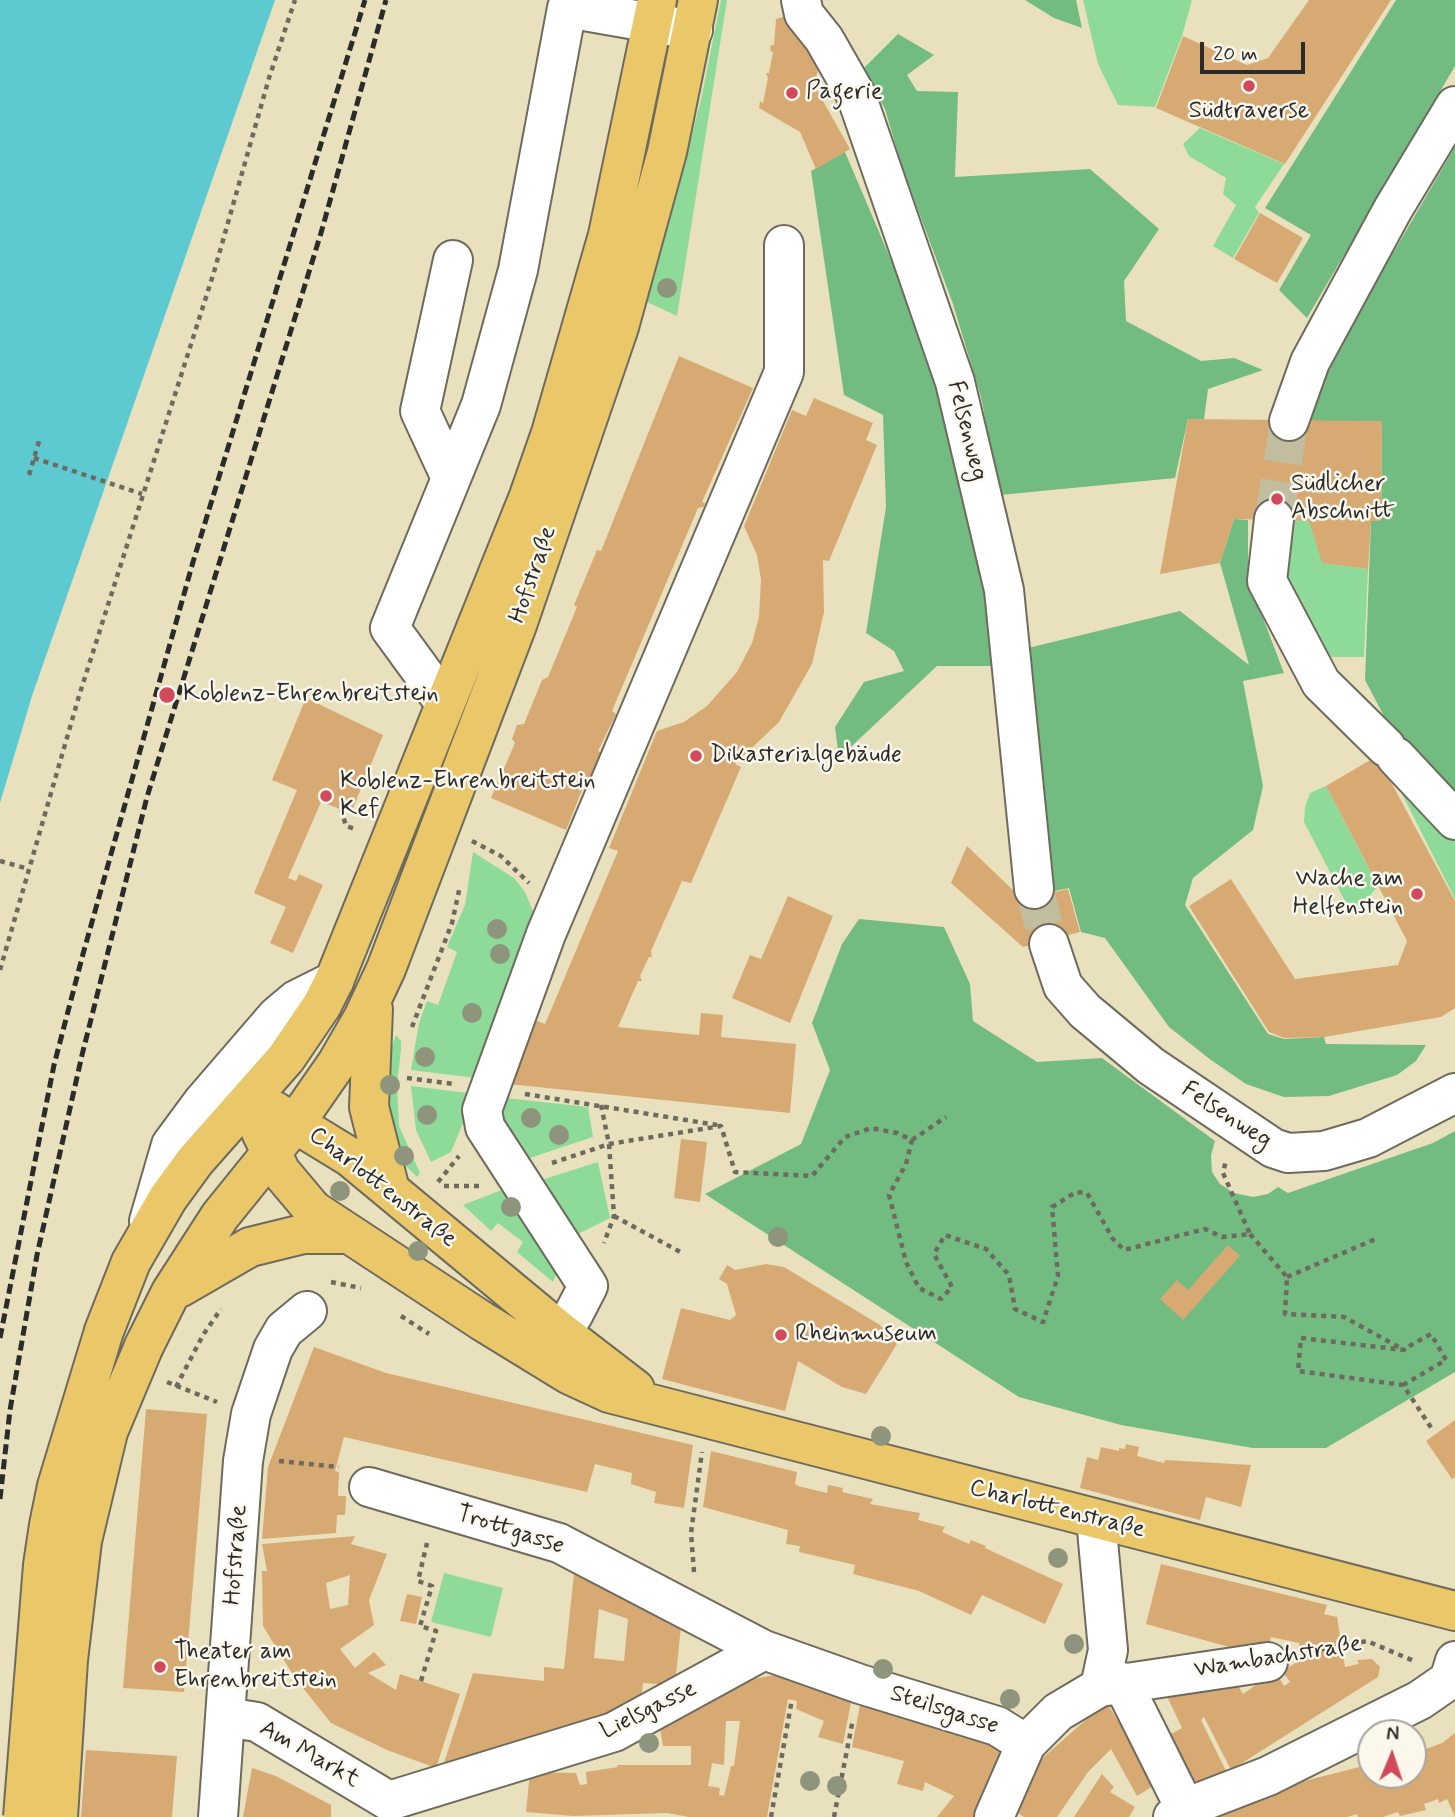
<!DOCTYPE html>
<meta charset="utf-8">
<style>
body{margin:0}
#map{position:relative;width:1455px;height:1817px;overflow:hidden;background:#e9e1bd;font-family:Mynerve,sans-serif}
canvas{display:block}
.north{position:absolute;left:1357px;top:1719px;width:70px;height:70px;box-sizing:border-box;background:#fbf7ec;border:2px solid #a8a59f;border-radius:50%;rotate:2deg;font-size:19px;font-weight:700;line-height:28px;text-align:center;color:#2b2b2b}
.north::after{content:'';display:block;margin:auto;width:24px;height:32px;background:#d1495b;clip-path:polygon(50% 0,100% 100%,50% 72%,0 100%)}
.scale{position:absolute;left:1200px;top:42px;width:105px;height:32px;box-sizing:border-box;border:4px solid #2b2b2b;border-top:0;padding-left:9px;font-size:21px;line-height:24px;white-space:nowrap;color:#2b2b2b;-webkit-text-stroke:5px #fbf7ec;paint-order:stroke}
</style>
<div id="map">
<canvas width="1455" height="1817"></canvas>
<div class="north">N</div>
<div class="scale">20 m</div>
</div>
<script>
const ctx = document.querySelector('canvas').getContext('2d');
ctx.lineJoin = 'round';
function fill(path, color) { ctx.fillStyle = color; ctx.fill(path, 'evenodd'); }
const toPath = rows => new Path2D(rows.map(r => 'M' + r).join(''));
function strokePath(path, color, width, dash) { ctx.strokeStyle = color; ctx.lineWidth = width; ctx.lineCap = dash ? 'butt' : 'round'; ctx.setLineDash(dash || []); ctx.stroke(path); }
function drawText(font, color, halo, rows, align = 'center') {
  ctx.font = font + ' Mynerve,sans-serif'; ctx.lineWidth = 5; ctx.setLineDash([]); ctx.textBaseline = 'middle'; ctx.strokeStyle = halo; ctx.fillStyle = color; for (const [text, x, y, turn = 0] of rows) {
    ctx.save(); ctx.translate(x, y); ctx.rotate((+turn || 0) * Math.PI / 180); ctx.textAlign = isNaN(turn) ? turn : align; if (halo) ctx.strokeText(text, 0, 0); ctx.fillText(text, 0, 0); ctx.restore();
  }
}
const green = toPath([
 [721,0,727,0,677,316,647,302,701,100],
 [1083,0,1192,0,1182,36,1155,107,1118,105,1098,64],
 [1200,128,1284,164,1255,207,1259,213,1233,258,1213,246,1236,205,1223,194,1226,178,1189,156,1183,144],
 [1286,520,1309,521,1323,563,1368,569,1364,657,1326,657,1279,577],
 [1388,766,1455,839,1455,899],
 [1326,786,1378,886,1356,912,1347,905,1304,822,1305,807,1310,793],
 [473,852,514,878,525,892,535,916,484,1079,411,1070,419,1023,427,1001,438,1005,457,952,447,947,465,905],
 [396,1035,401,1041,401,1050,397,1085,399,1126,420,1173,417,1177,401,1161,387,1130,387,1059],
 [411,1086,475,1094,451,1152,431,1162,416,1130],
 [506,1098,588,1107,593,1137,524,1160,498,1116],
 [598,1162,610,1218,572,1237,535,1182],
 [512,1186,561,1261,553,1282,517,1252,523,1242,498,1223,491,1231,463,1205],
 [444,1573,503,1588,491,1637,431,1622]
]);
const forest = toPath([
 [1025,0,1076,0,1082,28,1054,18],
 [1396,0,1455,0,1455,66,1307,318,1279,290,1311,235,1265,208],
 [898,34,934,55,907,75,917,91,958,92,955,177,1090,169,1159,229,1124,281,1126,321,1201,361,1234,358,1263,370,1208,389,1204,419,1188,419,1175,478,1000,495,981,397,953,304,901,164,885,109,863,69],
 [1455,147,1455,800,1396,739,1365,680,1371,521,1381,520,1382,421,1305,421,1327,366],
 [845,152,937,368,986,587,1000,666,937,666,839,758,835,727,864,682,904,671,894,651,866,633,886,507,883,415,844,395,811,171],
 [1234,519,1248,520,1248,579,1284,673,1243,681,1263,786,1253,830,1193,878,1185,905,1268,1034,1284,1039,1324,1037,1326,1044,1426,1045,1416,1061,1397,1075,1329,1096,1284,1097,1246,1084,1211,1060,1169,1027,1105,938,1081,932,1069,888,1046,893,1024,649,1180,611,1249,665,1220,563],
 [859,919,944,927,970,984,973,1021,1037,1062,1102,1058,1215,1141,1211,1155,1212,1172,1220,1184,1234,1193,1253,1197,1268,1194,1278,1187,1288,1193,1433,1143,1455,1131,1455,1372,1326,1448,1253,1448,1121,1425,1019,1397,705,1194,801,1144,830,1070,812,1023,842,944]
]);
const water = toPath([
 [0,0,275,0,32,696,0,803]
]);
const building = toPath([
 [1309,0,1391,0,1285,164,1156,108,1183,36,1247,65,1268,58],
 [783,17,793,24,820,62,814,85,850,149,816,169,800,132,759,108,760,101,763,103,768,78,766,73,769,73,773,52,770,51,771,45,774,45,776,19],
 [1260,213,1303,238,1277,283,1234,259],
 [679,356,753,388,702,502,705,503,704,507,698,508,612,711,616,714,598,751,609,756,597,785,586,780,566,830,491,798,515,743,512,739,517,725,524,724,542,680,548,677,577,607,574,605,597,550,601,551],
 [814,398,873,423,866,440,877,445,829,561,823,560,824,612,812,664,779,722,735,764,741,767,691,883,682,881,651,951,652,957,649,957,640,976,642,981,638,981,618,1027,699,1035,701,1013,723,1015,721,1037,796,1044,790,1113,508,1084,535,1020,545,1024,618,851,609,848,657,731,684,722,707,706,737,672,752,643,759,617,761,580,757,555,744,526,792,410,806,416],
 [1188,419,1382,421,1381,521,1371,521,1368,569,1322,563,1309,521,1234,519,1220,563,1160,574],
 [306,698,383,735,351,813,321,802,288,878,296,881,299,874,323,885,293,953,270,943,286,907,254,893,297,790,272,780],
 [1377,756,1455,901,1455,1008,1441,1017,1324,1037,1284,1038,1269,1032,1189,906,1231,879,1295,979,1398,965,1407,941,1326,786],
 [967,846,1014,891,1045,894,1068,889,1080,932,1023,947,951,883],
 [788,896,833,916,790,1023,732,998,750,955,761,959],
 [681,1139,707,1142,700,1202,674,1198],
 [1228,1245,1240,1256,1183,1320,1160,1299,1177,1280,1188,1290],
 [766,1264,784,1267,880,1325,897,1344,866,1394,842,1387,798,1361,785,1411,662,1379,681,1308,730,1320,736,1315,727,1284,719,1279,727,1265,735,1270],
 [314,1347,386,1373,693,1445,684,1508,654,1503,656,1492,631,1484,632,1473,595,1464,587,1492,344,1437,335,1471,339,1472,338,1496,346,1496,345,1515,337,1515,336,1533,262,1539,268,1467],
 [146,1409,207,1414,184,1692,123,1688],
 [1455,1420,1455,1477,1452,1479,1426,1441],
 [1126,1444,1139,1447,1137,1456,1164,1463,1165,1460,1251,1465,1241,1507,1206,1497,1200,1520,1080,1488,1087,1457,1098,1460,1101,1447,1119,1451,1119,1448,1125,1449],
 [711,1451,797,1472,795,1484,798,1486,827,1493,828,1485,843,1488,842,1492,873,1499,870,1504,920,1513,918,1520,945,1527,942,1532,969,1544,971,1540,986,1546,985,1548,1063,1584,1045,1624,982,1595,971,1615,919,1591,853,1574,855,1565,799,1552,800,1546,786,1544,788,1530,703,1507],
 [355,1536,351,1544,387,1554,369,1600,374,1625,340,1649,355,1668,374,1652,386,1665,368,1673,396,1690,400,1674,460,1694,436,1768,387,1750,331,1723,295,1678,263,1626,262,1571,267,1571,262,1544],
 [350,1575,348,1605,330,1609,326,1583],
 [1161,1564,1327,1605,1324,1614,1337,1617,1345,1667,1359,1664,1357,1660,1372,1659,1380,1667,1378,1677,1231,1770,1204,1717,1201,1720,1226,1771,1192,1790,1161,1739,1182,1728,1163,1688,1230,1671,1243,1694,1275,1671,1284,1686,1290,1682,1282,1671,1301,1660,1299,1643,1271,1637,1268,1649,1227,1653,1229,1647,1146,1624],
 [574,1573,651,1606,681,1626,675,1685,643,1683,641,1704,443,1766,473,1673,544,1681,544,1667,564,1669],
 [599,1609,628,1619,624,1661,594,1658],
 [407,1594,422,1597,416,1624,400,1621],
 [791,1672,852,1697,843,1744,818,1737,824,1721,796,1709,797,1701,788,1699,767,1817,689,1817,667,1813,573,1816,526,1812,530,1772,576,1773,580,1785,587,1784,586,1772,618,1767,617,1765,691,1765,691,1746,663,1746,658,1716,758,1678],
 [726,1721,740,1721,734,1766,731,1766,724,1796,719,1795,720,1788,708,1786,712,1763,724,1765],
 [861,1700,972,1735,999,1747,1000,1767,976,1817,937,1817,954,1796,925,1782,923,1791,897,1784,904,1761,852,1747],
 [1106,1702,1158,1783,1137,1796,1111,1749,1088,1772,1057,1817,1024,1817,1008,1806,1038,1762],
 [1455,1733,1455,1817,1447,1799,1439,1803,1438,1799,1424,1804,1426,1810,1400,1816,1398,1812,1383,1817,1358,1817,1357,1814,1347,1817,1205,1817,1273,1789,1371,1764,1371,1775,1413,1775,1413,1754,1442,1743],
 [86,1750,177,1756,172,1817,81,1817],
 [252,1768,276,1776,331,1805,331,1817,243,1817],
 [1102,1774,1114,1787,1110,1792,1135,1807,1129,1817,1074,1817]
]);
const minorTunnel = toPath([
 [1274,519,1289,421],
 [1034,889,1049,944]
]);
const path = toPath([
 [34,458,142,494],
 [29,475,40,438],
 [341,809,346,826,355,829],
 [472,841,501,856,529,883],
 [0,861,29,869],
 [0,970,79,696,214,272,269,78,295,0],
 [412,1027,452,923,460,886],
 [407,1078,454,1084],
 [525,1094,717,1125],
 [601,1105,609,1144,614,1216,604,1243],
 [912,1140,946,1117],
 [552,1163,609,1144,721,1126,735,1172,812,1176,845,1137,871,1128,897,1133,912,1140,906,1164,889,1195,906,1262,919,1288,941,1299,952,1287,934,1254,945,1235,986,1249,1009,1275,1015,1309,1043,1322,1058,1276,1052,1207,1076,1192,1087,1193,1113,1239,1124,1250,1205,1229,1222,1237,1250,1234,1223,1173,1226,1160],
 [438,1182,459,1156],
 [444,1186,481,1186],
 [614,1216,684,1254],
 [1250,1234,1287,1277,1285,1314,1344,1317,1404,1350,1301,1338,1298,1371,1403,1385,1432,1429],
 [1287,1277,1378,1238],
 [331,1282,361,1288],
 [401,1316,429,1334],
 [167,1382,217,1402],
 [1403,1385,1446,1360,1431,1334,1404,1349],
 [176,1387,203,1335,221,1309],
 [279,1461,339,1467],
 [694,1572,691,1533,702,1452],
 [1302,1653,1367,1641,1414,1661],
 [421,1681,436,1631,420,1626,432,1586,418,1581,427,1543],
 [771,1817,792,1699],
 [834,1817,853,1719]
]);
const minor = toPath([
 [801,0,804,14,824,39,856,95,955,382,1004,590,1034,889],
 [1289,421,1310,362,1393,209,1455,106],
 [451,478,420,411,453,260],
 [1274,519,1267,581,1321,683,1386,747],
 [444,702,390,628,481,405,518,270,567,8,693,30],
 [1396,757,1455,820],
 [1049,944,1063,986,1085,1011,1151,1066,1273,1148,1288,1153,1324,1151,1368,1138,1455,1093],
 [149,1221,171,1145,202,1103,277,1016,296,1000,334,981],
 [543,1358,573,1315,588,1286,485,1127,482,1110,546,934,784,372,784,245],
 [369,1487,559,1543,764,1650,860,1684,997,1726,1026,1744],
 [1096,1519,1108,1650,1100,1687],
 [1122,1682,1185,1808],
 [226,1717,257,1722,389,1801,614,1732,764,1650],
 [218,1817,243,1461,251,1414,273,1349,284,1330,307,1311],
 [994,1817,1026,1744,1058,1712,1100,1687,1268,1662],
 [1173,1817,1185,1808,1268,1776,1420,1700,1449,1680,1455,1661]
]);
const major = toPath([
 [373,1009,369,1107,390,1190],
 [273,1110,350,1157,561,1332,635,1389],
 [261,1132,281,1172,313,1210,482,1321,570,1375,609,1393,1455,1611],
 [179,1288,250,1247,303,1234,345,1234],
 [104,1331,131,1262,168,1198,195,1161,286,1058,322,1005,334,981,529,496,551,433,608,235,657,0],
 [144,1346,171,1292,220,1216,296,1122,337,1063,363,1018,386,969,517,625,619,327,667,152,698,0]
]);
const rail = toPath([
 [0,1338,54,1065,83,954,193,562,365,0],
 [0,1499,10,1410,37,1255,82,1055,147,797,321,233,386,0]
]);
const majorBridge = toPath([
 [23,1817,43,1565,49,1525,57,1486,104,1331],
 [58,1817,68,1660,82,1541,108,1432,144,1346]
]);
const trees = [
 [667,288],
 [497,929],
 [500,954],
 [472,1013],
 [425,1057],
 [390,1085],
 [427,1115],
 [531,1118],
 [559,1135],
 [404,1156],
 [340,1191],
 [511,1207],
 [778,1237],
 [418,1251],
 [881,1436],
 [1058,1558],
 [1074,1644],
 [883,1669],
 [1010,1699],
 [649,1743],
 [810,1781],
 [837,1786]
];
const markers = [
 [1249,86,7,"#d1495b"],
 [792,93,7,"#d1495b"],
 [1277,499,7,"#d1495b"],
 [167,695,9,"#d1495b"],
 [696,756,7,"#d1495b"],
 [326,796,7,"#d1495b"],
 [1417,894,7,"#d1495b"],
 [781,1335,7,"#d1495b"],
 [160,1667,7,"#d1495b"]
];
const poiNames = [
 ["Pagerie",806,93],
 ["Südtraverse",1249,112,"center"],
 ["Südlicher",1291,485],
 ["Abschnitt",1291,513],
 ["Koblenz-Ehrenbreitstein",183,695],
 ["Dikasterialgebäude",710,756],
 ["Koblenz-Ehrenbreitstein",340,782],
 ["Kef",340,810],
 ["Wache am",1403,880,"right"],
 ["Helfenstein",1403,908,"right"],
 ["Rheinmuseum",795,1335],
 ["Theater am",174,1653],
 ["Ehrenbreitstein",174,1681]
];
const streetNames = [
 ["Felsenweg",966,431,76],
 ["Hofstraße",534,575,-71],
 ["Felsenweg",1226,1116,33],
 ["Charlottenstraße",382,1188,38],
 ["Charlottenstraße",1057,1510,14],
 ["Trottgasse",510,1531,18],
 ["Hofstraße",237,1555,-86],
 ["Wambachstraße",1278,1658,-9],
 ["Lielsgasse",649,1711,-26],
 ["Steilsgasse",944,1711,18],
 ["Am Markt",309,1755,30]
];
fill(green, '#8edb99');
fill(forest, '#72bb81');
fill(water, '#5dcad1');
fill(building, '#d7aa74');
strokePath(minorTunnel, '#c3bda0', 38, [38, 19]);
strokePath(minor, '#6e6b5e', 42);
strokePath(major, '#6e6b5e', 42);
strokePath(path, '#6e6b5e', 4.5, [5, 5]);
strokePath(minor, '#fff', 38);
strokePath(major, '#eac769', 38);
strokePath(rail, '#2b2b2b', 5, [10, 5]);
strokePath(majorBridge, '#6e6b5e', 42, []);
strokePath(majorBridge, '#eac769', 38);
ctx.fillStyle = '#8e957c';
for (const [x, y] of trees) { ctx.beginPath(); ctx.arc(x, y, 10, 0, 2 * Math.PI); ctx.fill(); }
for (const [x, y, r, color] of markers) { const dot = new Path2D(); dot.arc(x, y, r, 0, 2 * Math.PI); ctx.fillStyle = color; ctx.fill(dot); strokePath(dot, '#fbf7ec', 2.5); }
drawText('24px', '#2b2b2b', '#fbf7ec', poiNames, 'left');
drawText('24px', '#2b2b2b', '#fbf7ec', streetNames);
</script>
